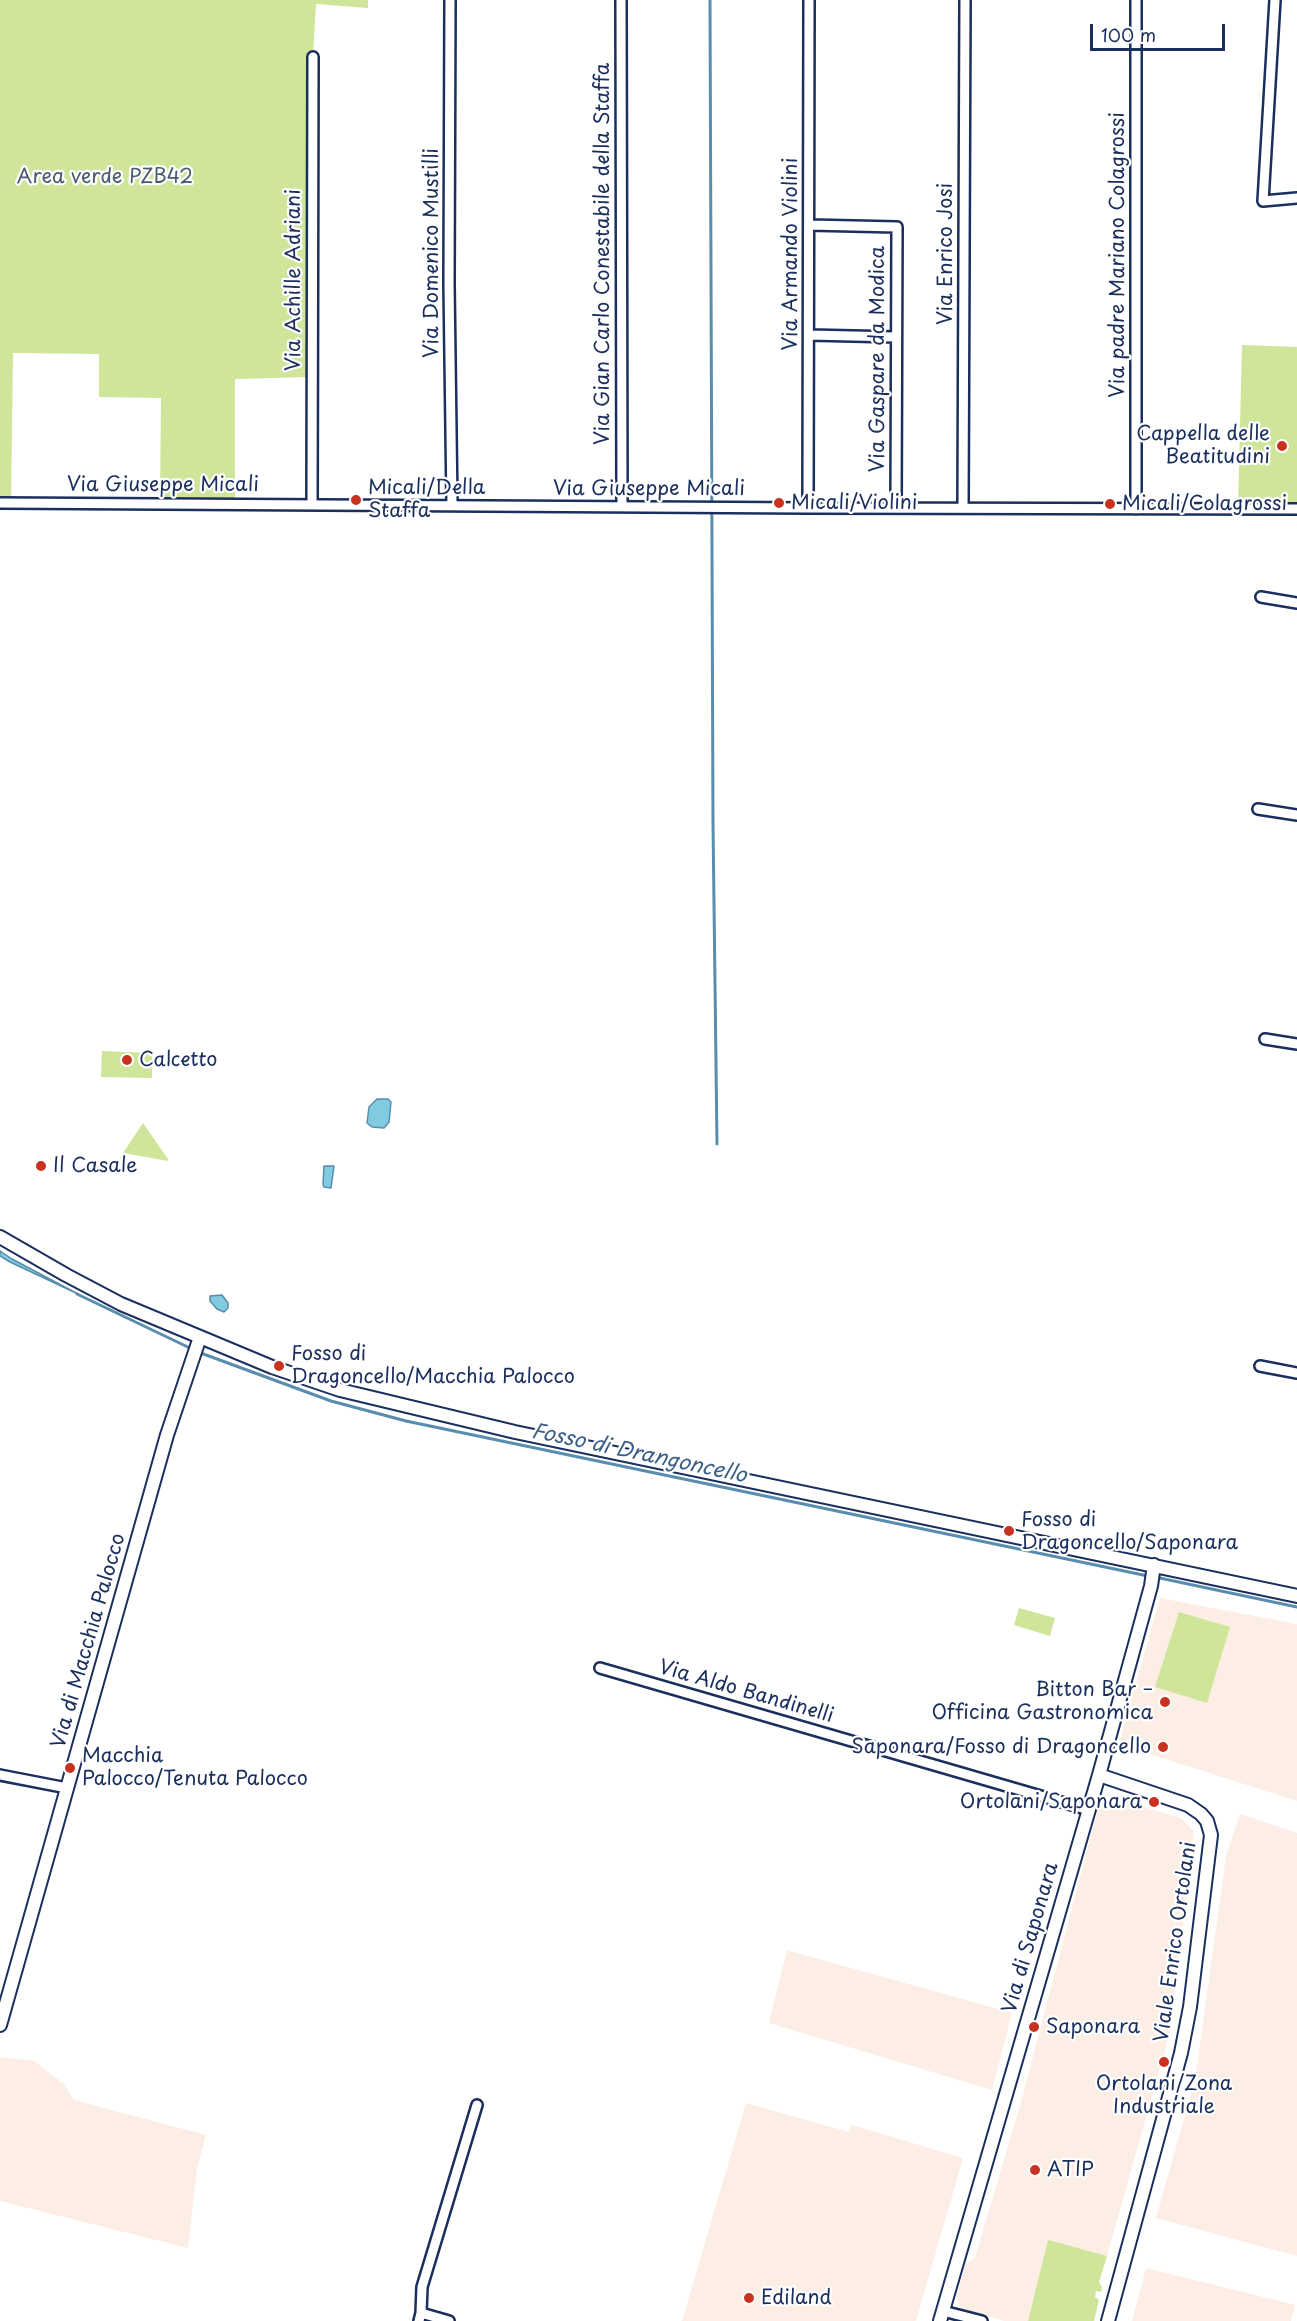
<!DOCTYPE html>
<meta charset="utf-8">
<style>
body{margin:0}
#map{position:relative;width:1297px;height:2321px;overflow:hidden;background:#fff;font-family:"Playpen Sans",sans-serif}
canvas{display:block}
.scale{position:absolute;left:1090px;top:24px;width:135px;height:27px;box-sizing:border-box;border:3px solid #1b2f5e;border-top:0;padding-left:8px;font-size:18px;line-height:21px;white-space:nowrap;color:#1b2f5e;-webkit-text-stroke:4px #fff;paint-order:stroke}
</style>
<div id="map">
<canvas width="1297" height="2321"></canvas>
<div class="scale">100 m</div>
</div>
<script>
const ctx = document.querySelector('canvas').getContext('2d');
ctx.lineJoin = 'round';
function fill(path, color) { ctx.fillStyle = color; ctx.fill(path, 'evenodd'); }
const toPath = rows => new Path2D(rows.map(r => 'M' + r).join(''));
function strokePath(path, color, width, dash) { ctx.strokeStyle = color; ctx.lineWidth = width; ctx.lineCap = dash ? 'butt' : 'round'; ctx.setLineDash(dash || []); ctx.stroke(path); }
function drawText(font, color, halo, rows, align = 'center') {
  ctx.font = font + ' "Playpen Sans",sans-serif'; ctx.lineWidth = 4.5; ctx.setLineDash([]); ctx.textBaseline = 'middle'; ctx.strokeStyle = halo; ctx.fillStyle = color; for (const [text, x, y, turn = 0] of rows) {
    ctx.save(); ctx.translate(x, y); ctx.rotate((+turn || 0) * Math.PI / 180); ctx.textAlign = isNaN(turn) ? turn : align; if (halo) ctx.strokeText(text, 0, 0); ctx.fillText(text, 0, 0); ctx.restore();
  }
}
const built = toPath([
 [1160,1598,1297,1624,1297,1801,1125,1746,1120,1740],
 [1117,1799,1181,1818,1194,1831,1170,2032,1107,2256,1048,2241,1028,2321,1004,2321,962,2309,959,2306,956,2297,966,2263,975,2258,1021,2102,1098,1809],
 [1240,1814,1297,1833,1297,2256,1156,2218,1195,2081,1226,1856],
 [787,1950,1012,2013,992,2090,769,2023],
 [0,2057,34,2061,64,2084,74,2100,206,2135,197,2169,188,2248,0,2201],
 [746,2103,849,2132,852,2125,963,2158,916,2321,682,2321],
 [1146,2268,1295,2305,1291,2321,1132,2321]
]);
const green = toPath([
 [0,0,368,0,368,8,316,4,313,57,312,377,235,379,235,503,160,503,161,398,99,397,99,354,13,353,11,503,0,503],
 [1242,345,1297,347,1297,509,1238,508],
 [102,1051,152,1053,152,1078,101,1077],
 [143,1123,168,1159,168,1161,123,1153],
 [1019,1608,1055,1618,1050,1636,1014,1625],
 [1179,1612,1230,1627,1207,1703,1155,1687],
 [1048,2240,1107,2256,1099,2282,1102,2287,1101,2292,1096,2291,1095,2297,1099,2300,1094,2321,1028,2321]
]);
const water = toPath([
 [377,1099,388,1099,391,1102,389,1122,384,1128,372,1127,367,1123,369,1107,377,1099],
 [324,1166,334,1166,331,1188,324,1187,323,1184,324,1166],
 [0,1251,12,1259,78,1294,10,1262,0,1256,0,1251],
 [222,1295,228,1303,228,1308,224,1312,217,1309,210,1301,210,1296,222,1295]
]);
const stream = toPath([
 [710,0,713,823,717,1144],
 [77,1294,192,1349],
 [198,1352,331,1401,406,1421,1148,1576],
 [1155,1577,1297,1607]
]);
const minor = toPath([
 [450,0,449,284,452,505],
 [621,0,622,507],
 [1136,0,1136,509],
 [1275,0,1263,201,1297,198],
 [809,225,897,227,896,508],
 [809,335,896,337],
 [0,503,808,508,1297,509],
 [312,504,313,57],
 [808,508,809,0],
 [963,508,965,0],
 [1261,597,1297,603],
 [1258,809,1297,815],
 [1265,1039,1297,1044],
 [1260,1366,1297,1373],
 [600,1668,1089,1810],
 [0,1775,67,1788],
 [943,2311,982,2321],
 [421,2313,449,2321],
 [419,2321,421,2313,422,2287,477,2105]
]);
const tertiary = toPath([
 [0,1237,66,1275,121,1304,272,1367,340,1390,515,1432,1297,1596],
 [1099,1775,1188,1805,1201,1814,1207,1821,1211,1835,1190,2007,1181,2053,1108,2321],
 [0,2025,167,1435,200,1337],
 [940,2321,1099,1775,1151,1586,1154,1565]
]);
const markers = [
 [1282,446,6,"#c8321e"],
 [356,500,6,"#c8321e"],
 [779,503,6,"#c8321e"],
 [1110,504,6,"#c8321e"],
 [127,1060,6,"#c8321e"],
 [41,1166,6,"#c8321e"],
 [279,1366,6,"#c8321e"],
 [1009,1531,6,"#c8321e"],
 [1165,1702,6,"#c8321e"],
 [1163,1747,6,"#c8321e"],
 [70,1768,6,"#c8321e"],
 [1154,1802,6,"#c8321e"],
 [1034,2027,6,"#c8321e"],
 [1164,2062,6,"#c8321e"],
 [1035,2170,6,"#c8321e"],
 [749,2298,6,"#c8321e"]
];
const parkNames = [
 ["Area verde PZB42",105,177]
];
const streetNames = [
 ["Via Domenico Mustilli",432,253,-90],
 ["Via Gian Carlo Conestabile della Staffa",603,254,-90],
 ["Via Armando Violini",791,254,-90],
 ["Via Enrico Josi",946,254,-90],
 ["Via padre Mariano Colagrossi",1118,255,-90],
 ["Via Achille Adriani",294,280,-90],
 ["Via Gaspare da Modica",878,359,-90],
 ["Via Giuseppe Micali",163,485],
 ["Via Giuseppe Micali",649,489],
 ["Via di Macchia Palocco",89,1641,-74],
 ["Via Aldo Bandinelli",746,1692,16],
 ["Via di Saponara",1031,1938,-74],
 ["Viale Enrico Ortolani",1176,1942,-82]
];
const poiNames = [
 ["Cappella delle",1270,434,"right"],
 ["Beatitudini",1270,457,"right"],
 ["Micali/Della",368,488],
 ["Staffa",368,511],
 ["Micali/Violini",791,503],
 ["Micali/Colagrossi",1122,504],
 ["Calcetto",139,1060],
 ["Il Casale",53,1166],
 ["Fosso di",291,1354],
 ["Dragoncello/Macchia Palocco",291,1377],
 ["Fosso di",1021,1520],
 ["Dragoncello/Saponara",1021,1543],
 ["Bitton Bar –",1153,1690,"right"],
 ["Officina Gastronomica",1153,1713,"right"],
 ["Saponara/Fosso di Dragoncello",1151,1747,"right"],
 ["Macchia",82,1756],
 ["Palocco/Tenuta Palocco",82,1779],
 ["Ortolani/Saponara",1142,1802,"right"],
 ["Saponara",1046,2027],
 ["Ortolani/Zona",1164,2084,"center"],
 ["Industriale",1164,2107,"center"],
 ["ATIP",1047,2170],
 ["Ediland",761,2298]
];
const waterNames = [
 ["Fosso di Drangoncello",639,1454,12]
];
fill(built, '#fceee4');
fill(green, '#cee59a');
fill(water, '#81cbe1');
strokePath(water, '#588dad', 1.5);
strokePath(stream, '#588dad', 3);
strokePath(minor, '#1b2f5e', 14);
strokePath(tertiary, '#1b2f5e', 16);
strokePath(minor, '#fff', 9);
strokePath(tertiary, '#fff', 12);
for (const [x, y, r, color] of markers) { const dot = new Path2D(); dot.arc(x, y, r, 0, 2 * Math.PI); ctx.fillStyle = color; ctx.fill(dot); strokePath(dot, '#fff', 2); }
drawText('20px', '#485c6d', '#fff', parkNames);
drawText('20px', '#1b2f5e', '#fff', streetNames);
drawText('20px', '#1b2f5e', '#fff', poiNames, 'left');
drawText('italic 21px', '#3a5e85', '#fff', waterNames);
</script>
